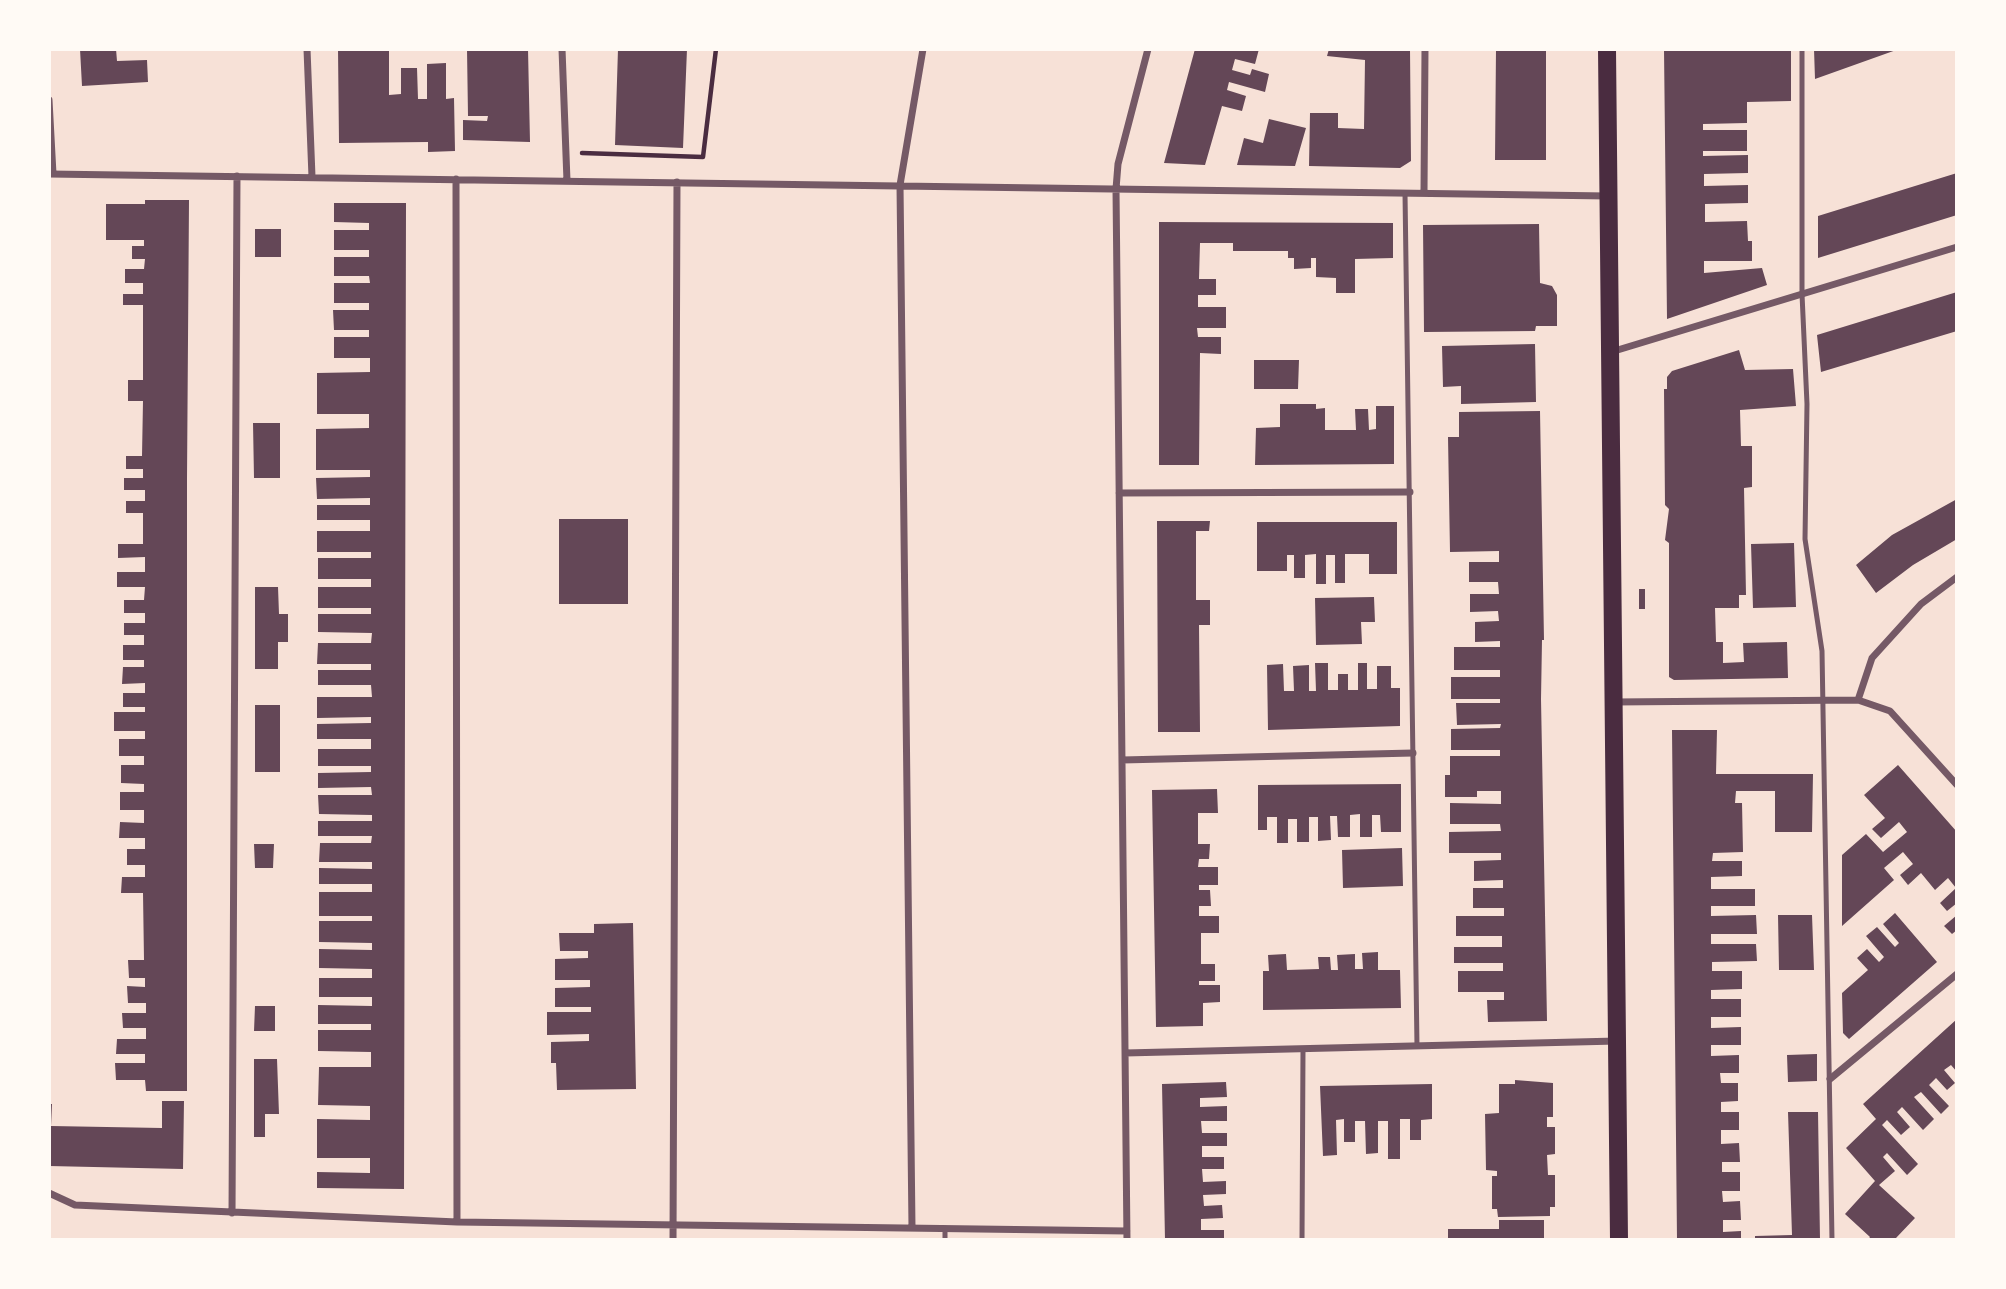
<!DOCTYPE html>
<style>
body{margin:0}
#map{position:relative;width:2006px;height:1289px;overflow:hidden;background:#f7e1d7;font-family:"Roboto Condensed",sans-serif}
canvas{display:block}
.frame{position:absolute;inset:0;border:51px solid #fffaf5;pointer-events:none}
</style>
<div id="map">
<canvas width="2006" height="1289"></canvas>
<div class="frame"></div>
</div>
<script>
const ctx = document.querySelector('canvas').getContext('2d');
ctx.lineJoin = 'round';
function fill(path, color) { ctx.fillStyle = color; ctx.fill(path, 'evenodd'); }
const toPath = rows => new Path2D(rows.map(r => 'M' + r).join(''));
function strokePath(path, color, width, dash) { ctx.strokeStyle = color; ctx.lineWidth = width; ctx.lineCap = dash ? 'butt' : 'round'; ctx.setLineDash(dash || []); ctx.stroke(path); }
const building = toPath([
 [80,49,116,49,117,61,147,60,148,82,82,86],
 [338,49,389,49,389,95,401,94,401,68,417,68,418,99,427,99,427,64,446,63,446,99,454,98,455,151,428,152,428,142,339,143],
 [467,49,528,49,530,142,463,140,463,120,487,121,488,116,468,116],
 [618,49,687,49,683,148,615,145],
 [1195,49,1259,49,1255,64,1235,59,1232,70,1250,75,1252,69,1269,74,1265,92,1229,82,1227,90,1246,96,1242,111,1222,106,1205,165,1164,163],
 [1329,49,1410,49,1411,161,1400,168,1309,166,1310,113,1338,113,1338,128,1364,129,1365,60,1327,56],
 [1496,49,1546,49,1546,160,1495,160],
 [1664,49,1791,49,1791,101,1747,102,1747,123,1703,124,1703,130,1747,130,1747,151,1703,151,1703,156,1748,155,1748,173,1704,174,1704,186,1748,185,1748,203,1705,204,1705,222,1747,221,1748,241,1752,241,1752,261,1704,261,1704,273,1762,268,1767,285,1667,319],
 [1814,49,1899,49,1815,79],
 [1269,119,1306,128,1295,166,1237,165,1244,138,1263,143],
 [1957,173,1957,215,1818,258,1818,216],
 [145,200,189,200,187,478,187,1091,146,1091,145,1080,116,1080,115,1063,145,1063,145,1054,116,1054,117,1039,146,1039,146,1028,123,1028,122,1013,146,1013,146,1003,128,1003,127,986,145,987,145,978,129,978,128,960,144,960,143,893,121,893,122,877,145,877,145,865,127,865,127,849,145,849,145,838,119,838,120,822,144,823,144,810,120,810,120,792,144,792,144,784,121,783,121,765,144,765,144,756,119,756,119,739,145,739,145,731,114,731,114,712,145,712,145,707,123,707,123,693,145,693,145,683,122,684,123,667,144,667,144,660,123,660,123,645,144,645,144,635,124,635,124,623,145,623,145,613,124,613,124,600,144,600,145,587,117,587,117,572,145,572,145,557,118,558,118,544,143,544,143,513,126,513,126,501,145,501,145,490,124,490,124,478,143,478,143,469,126,469,126,456,142,456,143,401,128,401,128,380,143,380,143,305,123,305,123,294,143,294,143,283,125,283,125,269,144,269,145,259,132,259,132,246,144,246,144,240,106,240,106,204,145,204],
 [334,203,406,203,404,1189,317,1188,317,1172,370,1173,370,1158,317,1158,317,1119,370,1120,370,1106,318,1105,319,1067,371,1067,371,1052,318,1051,318,1030,371,1030,371,1024,318,1024,318,1005,372,1006,372,997,319,997,319,978,372,978,372,969,319,968,319,949,372,950,372,943,319,942,319,921,372,921,372,916,319,916,319,892,372,892,372,884,319,884,319,868,372,869,372,862,319,862,320,843,371,843,372,836,318,836,318,821,372,821,372,815,319,814,318,795,372,795,371,787,318,788,318,773,371,772,371,766,318,766,318,749,371,749,371,739,317,739,317,724,371,723,371,717,317,718,317,697,372,697,371,685,318,685,318,670,371,670,371,664,317,664,318,643,371,643,372,633,318,632,318,614,371,614,371,608,318,608,318,587,371,587,371,579,318,579,318,558,371,558,371,552,317,552,317,531,370,531,370,520,317,520,317,505,370,505,370,498,317,499,316,478,370,477,370,470,316,470,316,429,369,428,369,414,317,414,317,373,370,372,370,358,334,358,334,337,369,337,369,330,334,330,333,310,369,310,369,303,334,303,334,283,370,283,369,276,334,276,334,257,369,257,369,250,334,250,334,230,369,230,369,223,334,222],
 [1159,222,1393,223,1393,258,1355,259,1355,293,1336,293,1336,278,1316,277,1316,258,1311,258,1311,268,1294,269,1294,258,1288,258,1288,251,1233,251,1233,243,1200,243,1199,279,1216,279,1216,295,1198,295,1198,307,1226,307,1226,328,1197,328,1198,337,1221,337,1221,354,1200,353,1199,465,1159,465],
 [1539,224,1540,283,1552,286,1557,295,1557,326,1536,326,1535,331,1424,332,1423,225],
 [255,229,281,229,281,257,255,257],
 [1957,292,1957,331,1821,372,1817,335],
 [1535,344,1536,402,1461,404,1461,386,1443,387,1442,346],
 [1739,350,1745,370,1793,369,1796,406,1740,410,1741,446,1752,446,1752,487,1744,488,1746,595,1739,595,1739,608,1715,608,1716,642,1723,642,1723,663,1744,662,1743,643,1787,642,1788,678,1674,680,1669,677,1669,543,1665,540,1669,509,1665,505,1664,389,1667,389,1667,377,1672,371],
 [1254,360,1299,360,1298,389,1254,389],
 [1280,404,1316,404,1316,409,1325,408,1325,430,1356,430,1355,409,1368,409,1369,430,1376,429,1376,406,1394,406,1394,464,1255,465,1256,428,1280,427],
 [1540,411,1544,640,1542,640,1541,699,1547,1021,1488,1022,1487,1000,1504,1000,1504,992,1458,992,1458,971,1503,971,1503,963,1454,963,1454,947,1502,947,1502,936,1456,936,1456,916,1504,916,1504,908,1473,908,1473,888,1503,888,1503,880,1474,881,1474,861,1501,860,1501,853,1449,853,1449,832,1501,831,1500,824,1450,824,1450,803,1501,804,1501,791,1477,791,1477,797,1445,797,1445,775,1450,775,1450,756,1500,756,1500,750,1451,750,1451,729,1500,728,1501,724,1457,725,1456,703,1500,703,1500,699,1451,699,1451,677,1500,677,1500,670,1454,670,1454,647,1500,647,1500,641,1475,642,1475,622,1499,621,1498,611,1470,612,1470,594,1499,594,1498,582,1469,582,1469,562,1499,562,1499,551,1450,552,1448,437,1459,437,1459,412],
 [253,423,280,423,280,478,254,478],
 [1957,499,1957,539,1913,565,1876,593,1856,565,1892,535],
 [559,519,628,519,628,604,559,604],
 [1157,521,1210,521,1209,531,1196,531,1196,600,1210,600,1210,625,1199,625,1200,732,1158,732],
 [1257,522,1397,522,1397,574,1369,574,1369,554,1345,554,1345,583,1335,583,1335,555,1326,555,1326,584,1316,584,1316,554,1305,555,1305,578,1294,578,1294,555,1287,555,1287,571,1257,571],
 [1794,543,1796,607,1753,608,1751,544],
 [255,587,278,587,279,614,288,614,288,642,278,642,278,669,255,669],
 [1639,589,1645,589,1645,609,1639,609],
 [1374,597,1375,622,1361,622,1362,644,1316,645,1315,598],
 [1315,663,1328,663,1328,690,1338,690,1338,674,1348,674,1348,690,1358,690,1358,663,1367,663,1367,689,1377,689,1377,666,1391,666,1391,688,1400,688,1400,726,1268,730,1267,665,1283,664,1284,691,1294,691,1293,666,1309,665,1309,691,1316,691],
 [255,705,280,705,280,772,255,772],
 [1672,730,1717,730,1716,774,1813,774,1812,832,1775,832,1775,791,1736,791,1735,803,1742,803,1743,852,1713,853,1712,861,1742,861,1742,876,1711,877,1711,889,1755,889,1755,906,1711,906,1711,916,1756,915,1757,934,1711,934,1711,944,1756,944,1757,961,1712,962,1712,971,1742,971,1742,989,1711,990,1711,999,1741,999,1741,1017,1711,1017,1711,1028,1741,1027,1741,1045,1711,1045,1711,1056,1739,1055,1739,1073,1720,1073,1721,1083,1738,1083,1738,1101,1721,1102,1721,1112,1739,1112,1739,1130,1721,1130,1721,1144,1739,1143,1740,1162,1722,1162,1722,1172,1740,1172,1740,1191,1722,1191,1723,1202,1740,1201,1741,1220,1723,1220,1723,1232,1741,1231,1741,1240,1677,1240],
 [1898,765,1957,832,1957,903,1947,911,1940,903,1956,888,1948,878,1935,890,1921,873,1908,885,1900,875,1913,864,1903,852,1884,868,1894,880,1842,926,1842,855,1866,834,1883,852,1907,832,1899,822,1881,838,1872,829,1885,818,1864,795],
 [1401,784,1401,832,1381,832,1380,815,1372,815,1372,837,1360,837,1360,814,1350,815,1350,837,1338,837,1337,816,1330,816,1331,840,1318,841,1318,817,1309,817,1309,842,1297,842,1297,819,1288,819,1288,843,1277,843,1277,817,1267,817,1267,830,1258,830,1258,785],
 [1217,789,1218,813,1198,813,1198,844,1210,844,1209,859,1199,859,1198,867,1218,867,1218,885,1199,885,1199,890,1210,890,1211,906,1199,906,1199,916,1219,916,1219,933,1201,933,1201,964,1215,964,1215,981,1199,981,1199,985,1220,985,1220,1002,1203,1003,1203,1026,1156,1027,1152,790],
 [254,844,274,844,273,868,255,868],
 [1402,848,1403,886,1343,888,1342,850],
 [1895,913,1937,962,1849,1039,1843,1033,1842,993,1868,970,1857,958,1867,949,1879,962,1884,957,1866,936,1877,927,1895,947,1899,943,1883,924],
 [1778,915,1812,915,1814,970,1779,970],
 [1957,915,1957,930,1952,934,1944,926],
 [633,923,636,1089,557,1090,556,1063,551,1063,551,1042,589,1041,589,1034,547,1035,547,1012,591,1012,591,1007,555,1007,555,988,590,987,590,980,555,980,555,959,588,958,588,951,560,951,559,933,594,933,594,924],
 [1378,952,1378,970,1400,970,1401,1008,1263,1010,1263,971,1269,971,1268,955,1286,954,1287,970,1319,969,1318,957,1330,957,1331,970,1338,970,1337,955,1355,954,1355,969,1363,969,1362,953],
 [255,1006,275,1006,275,1031,254,1031],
 [1957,1019,1957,1072,1951,1065,1944,1070,1955,1083,1947,1090,1936,1078,1929,1085,1949,1106,1941,1114,1921,1092,1914,1097,1934,1119,1923,1130,1902,1107,1897,1112,1910,1127,1901,1135,1887,1120,1882,1125,1918,1164,1907,1175,1887,1153,1883,1157,1895,1171,1879,1185,1915,1218,1896,1238,1898,1240,1868,1240,1870,1237,1845,1214,1875,1181,1846,1148,1876,1119,1863,1104],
 [1817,1054,1817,1081,1788,1082,1787,1055],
 [254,1059,277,1059,279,1114,265,1114,265,1137,254,1137],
 [1515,1080,1553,1083,1553,1117,1547,1117,1547,1127,1555,1127,1555,1154,1547,1155,1548,1175,1555,1175,1555,1207,1550,1207,1550,1216,1498,1217,1497,1209,1492,1209,1492,1176,1497,1176,1497,1171,1486,1170,1485,1114,1499,1113,1499,1084,1515,1084],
 [1226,1082,1227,1097,1200,1098,1200,1107,1227,1106,1227,1121,1201,1121,1202,1133,1227,1133,1227,1146,1202,1146,1202,1157,1224,1157,1224,1169,1202,1169,1203,1182,1226,1181,1226,1194,1203,1195,1204,1206,1222,1205,1223,1218,1201,1219,1201,1230,1224,1230,1224,1240,1165,1240,1162,1084],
 [1432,1084,1432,1119,1421,1120,1421,1140,1410,1140,1410,1119,1400,1119,1400,1159,1388,1159,1388,1121,1378,1121,1378,1153,1366,1154,1365,1121,1355,1121,1355,1142,1344,1142,1344,1119,1336,1120,1337,1155,1323,1156,1320,1086],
 [162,1101,184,1101,183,1169,49,1166,49,1104,52,1104,51,1126,162,1128],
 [1788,1112,1818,1112,1820,1240,1755,1240,1755,1236,1792,1235],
 [1499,1220,1544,1220,1544,1240,1448,1240,1448,1229,1499,1229]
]);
const path = toPath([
 [582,153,703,157,716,49]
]);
const service = toPath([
 [1802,49,1802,294,1807,404,1805,539,1822,651,1832,1240],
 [1405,193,1417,1046],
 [945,1240,945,1228],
 [1302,1240,1303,1049]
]);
const minor = toPath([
 [307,49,312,177],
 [562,49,567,181],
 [49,100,53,174],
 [49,174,1608,196],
 [456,179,457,1222],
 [1424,193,1425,49],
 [1611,352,1957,247],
 [1119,493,1410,492],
 [1858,700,1872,658,1921,604,1957,577],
 [1614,702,1858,700,1890,711,1957,785],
 [1122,760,1413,753],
 [1125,1053,1617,1041],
 [1830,1079,1957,974],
 [49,1193,75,1205,457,1222,1127,1231],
 [232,1213,237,176],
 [912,1227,900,185,923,49],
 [673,1240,677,182],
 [1127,1240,1116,189,1118,164,1148,49]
]);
const primary = toPath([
 [1607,49,1619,1240]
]);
fill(building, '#644757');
strokePath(path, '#4a2c40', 4.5);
strokePath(service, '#755966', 5);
strokePath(minor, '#755966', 7);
strokePath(primary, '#4a2c40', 18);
</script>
